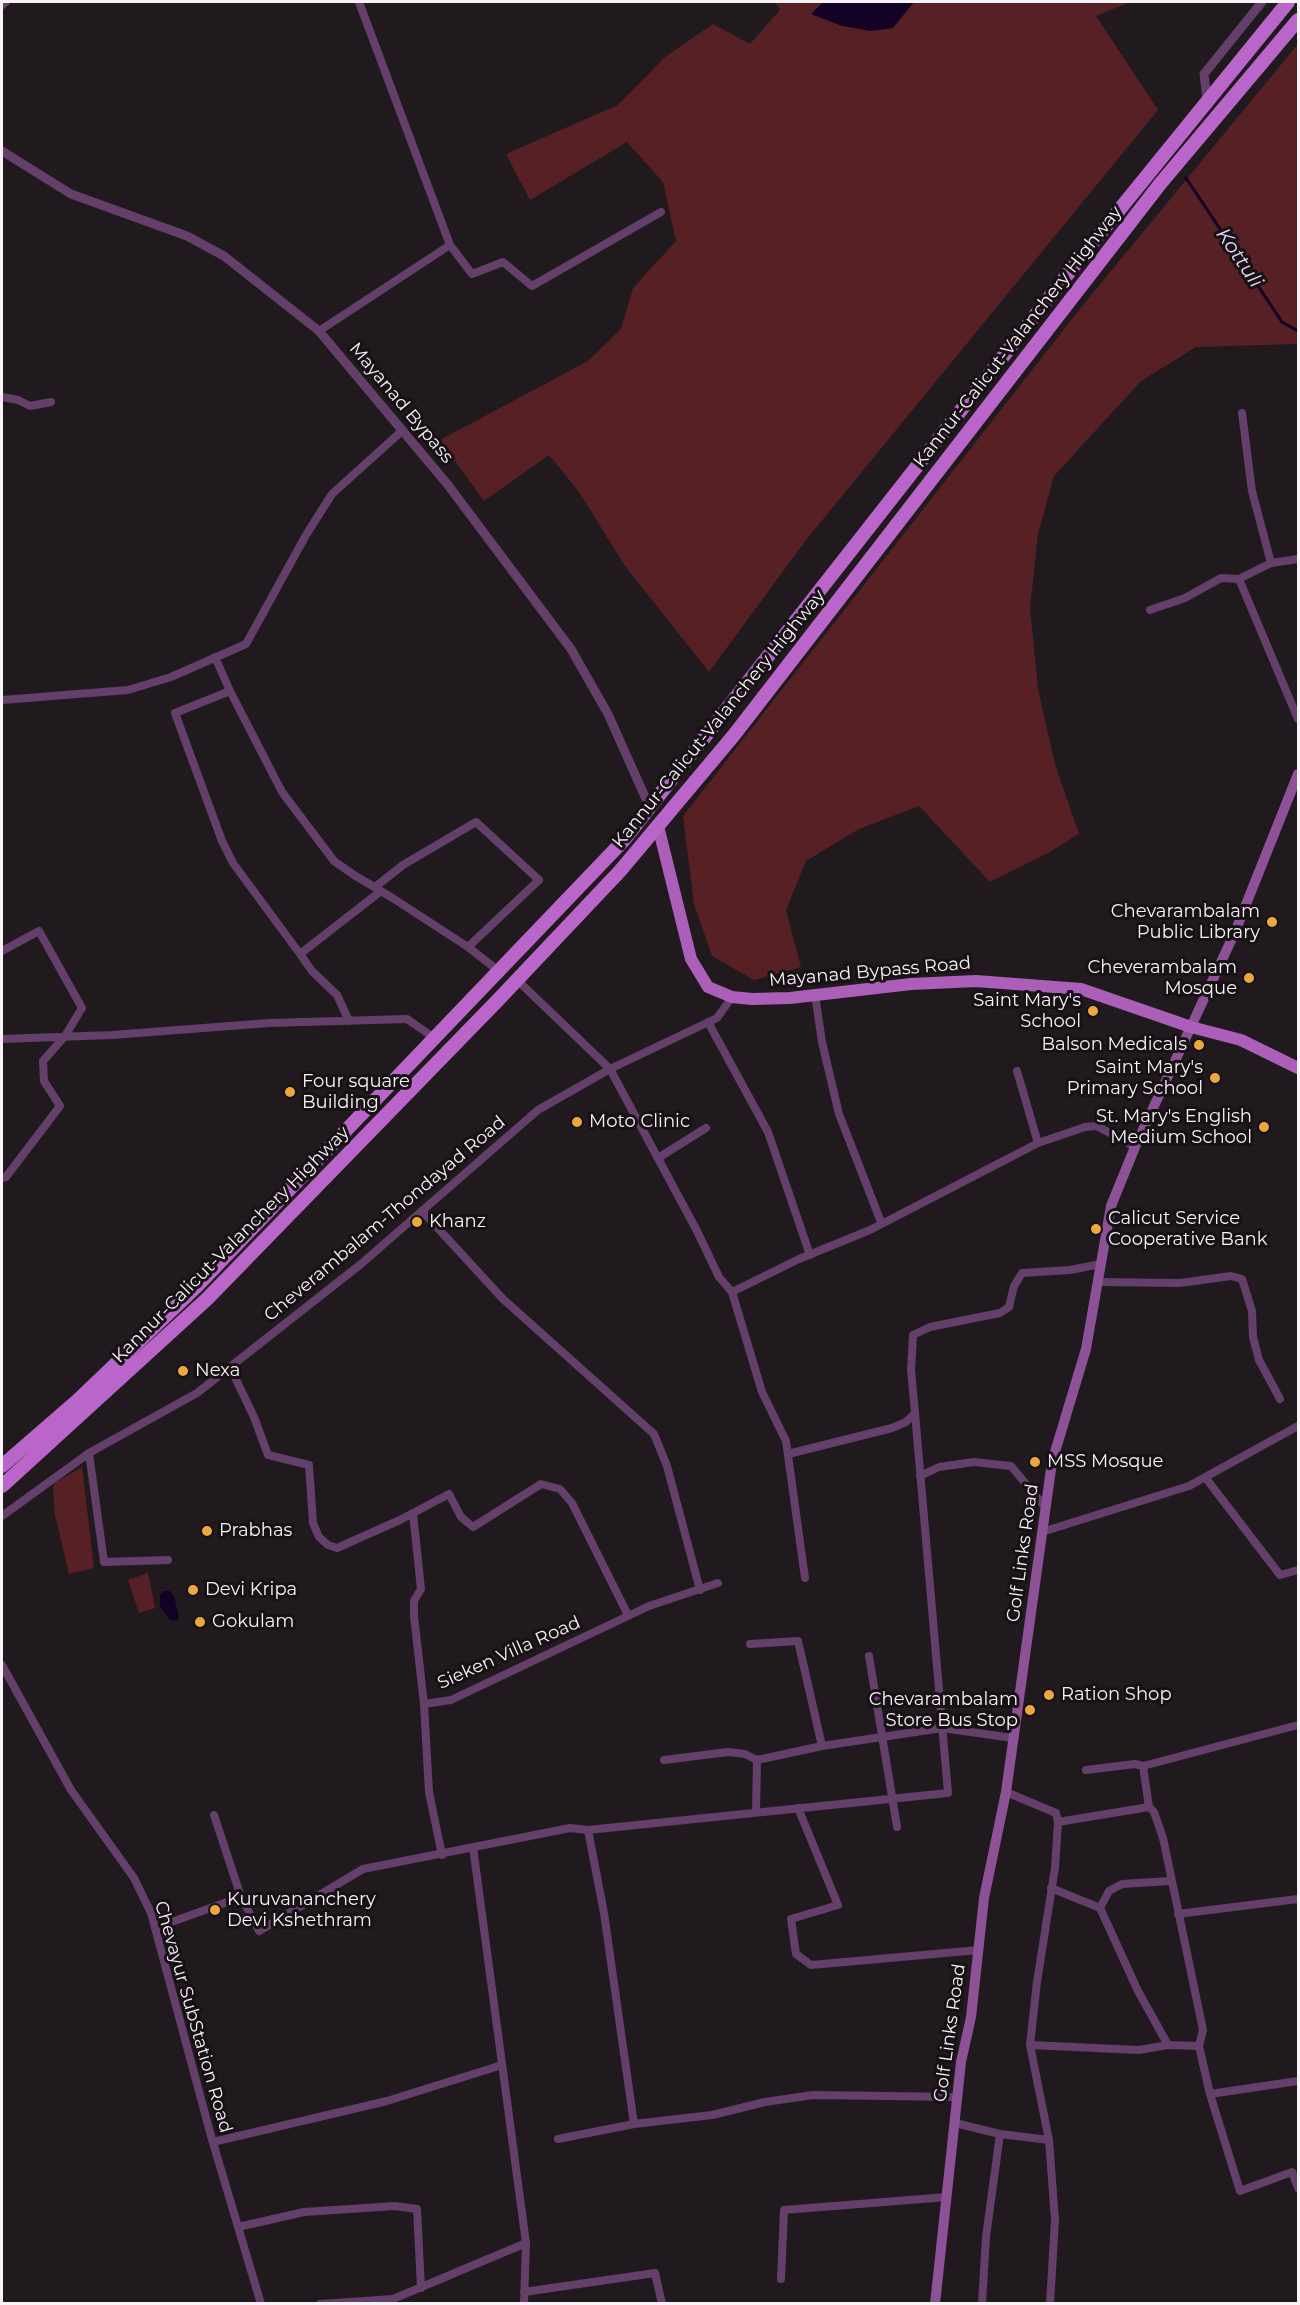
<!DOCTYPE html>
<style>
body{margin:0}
#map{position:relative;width:1300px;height:2305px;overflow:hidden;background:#201a1e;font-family:Montserrat,sans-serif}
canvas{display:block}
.frame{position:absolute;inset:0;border:3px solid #f7f2f5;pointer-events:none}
</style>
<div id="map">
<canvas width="1300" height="2305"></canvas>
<div class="frame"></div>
</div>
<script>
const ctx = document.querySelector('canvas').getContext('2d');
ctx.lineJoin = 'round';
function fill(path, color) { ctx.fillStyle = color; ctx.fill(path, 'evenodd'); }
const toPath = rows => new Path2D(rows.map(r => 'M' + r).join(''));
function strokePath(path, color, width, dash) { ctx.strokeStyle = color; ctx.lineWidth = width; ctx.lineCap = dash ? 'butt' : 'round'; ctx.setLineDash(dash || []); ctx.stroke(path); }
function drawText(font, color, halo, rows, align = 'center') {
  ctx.font = font + ' Montserrat,sans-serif'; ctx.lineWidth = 6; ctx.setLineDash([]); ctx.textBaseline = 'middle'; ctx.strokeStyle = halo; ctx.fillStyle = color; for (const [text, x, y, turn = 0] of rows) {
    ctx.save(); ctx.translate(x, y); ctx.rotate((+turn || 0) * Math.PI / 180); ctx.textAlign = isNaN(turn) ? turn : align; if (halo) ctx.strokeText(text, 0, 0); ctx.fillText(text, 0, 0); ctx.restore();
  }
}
const green = toPath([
 [775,2,1130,2,1096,16,1158,110,806,540,709,672,625,566,579,492,549,455,484,501,440,440,588,361,621,329,633,288,676,241,663,182,627,142,530,200,506,154,618,105,665,57,713,24,750,44,780,10],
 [1298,44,1298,344,1196,347,1141,381,1054,476,1038,534,1030,609,1038,689,1055,764,1079,834,1048,853,990,882,919,806,859,829,806,861,786,910,801,967,754,980,712,956,694,904,683,816,1083,305],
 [82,1467,94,1568,69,1574,55,1515,53,1490,54,1483],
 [148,1573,155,1608,139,1613,128,1580]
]);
const water = toPath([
 [823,2,914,2,893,28,871,31,842,26,811,14],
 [164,1591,170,1591,174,1596,179,1617,177,1621,170,1620,160,1606,160,1595]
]);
const stream = toPath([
 [1186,178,1282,322,1298,331]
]);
const minor = toPath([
 [359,2,450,245],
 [2,5,6,2],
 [319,331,450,245,472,274,503,262,532,286,661,212],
 [2,397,18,400,30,406,51,402],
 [1242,413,1252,491,1271,563],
 [1239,579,1298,719],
 [1150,610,1185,598,1221,578,1239,579,1271,563,1298,559],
 [215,657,230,691],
 [2,700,128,690,171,677,246,644,306,535,332,494,403,430],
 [375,887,403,865,476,822,539,880,468,947],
 [381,891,300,954,233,863,222,841,175,713,230,691,282,792,334,861,354,875,391,897,468,947,500,972],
 [2,951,39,931,82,1008,65,1036,43,1061,44,1081,60,1106,6,1177,2,1178],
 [300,954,312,971,337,995,349,1021],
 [517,980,610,1069,697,1231,719,1277,732,1292,762,1392,786,1441,805,1578],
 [815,995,822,1042,839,1114,881,1222],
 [708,1022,768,1132,810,1255],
 [2,1039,112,1035,269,1023,407,1019,436,1039],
 [1017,1071,1038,1143],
 [658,1158,706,1128],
 [422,1211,503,1299,654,1434,667,1466,700,1590],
 [1098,1282,1180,1283,1231,1276,1242,1279,1252,1311,1253,1337,1259,1360,1280,1399],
 [732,1292,799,1259,870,1230,1038,1143,1085,1127,1097,1126,1135,1147],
 [230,1367,254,1417,268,1455,309,1465,313,1523,319,1537,328,1545,337,1548,400,1520,449,1494,461,1517,473,1527,541,1484,560,1489,572,1503,628,1615],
 [89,1453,104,1562,168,1560],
 [788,1454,892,1428,906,1422,915,1413,911,1370,913,1335,930,1327,1000,1313,1009,1307,1014,1286,1022,1273,1070,1270,1101,1264],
 [920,1476,939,1467,974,1462,1011,1466,1046,1508],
 [1205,1477,1280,1575,1298,1570],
 [413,1513,421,1589,414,1601,414,1616,424,1704,451,1700,649,1606,718,1583],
 [2,1516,89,1453,197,1393,361,1264,538,1110,610,1069,717,1018,732,997],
 [1042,1532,1189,1486,1298,1426],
 [750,1644,798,1641,822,1746],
 [869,1656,897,1827],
 [2,1665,71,1790,134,1878,151,1913,211,2136,261,2304],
 [424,1704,429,1792,442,1855],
 [664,1760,728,1752,745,1754,757,1760],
 [1143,1766,1149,1807,1154,1812,1163,1838,1203,2030,1199,2046,1168,2045],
 [1086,1770,1135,1764,1143,1766,1298,1725],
 [1006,1792,1056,1813,1058,1822,1055,1868,1037,1982,1030,2045],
 [798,1808,838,1905,791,1919,796,1954,811,1965,979,1950],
 [756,1812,757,1760,822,1746,942,1728,1013,1738],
 [214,1815,241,1897],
 [1058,1822,1149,1807],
 [588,1830,948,1793,915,1413],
 [473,1847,526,2243,524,2304],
 [1100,1908,1109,1891,1122,1884,1170,1881],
 [1178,1914,1298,1899],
 [155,1928,241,1897,259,1931,363,1869,570,1828,588,1830,604,1913,634,2124,712,2115,765,2102,813,2095,957,2097],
 [1199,2046,1210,2094,1298,2081],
 [1210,2094,1240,2191,1292,2172,1298,2188],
 [955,2123,1000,2134,1049,2140,1030,2045,1139,2050,1168,2045,1138,1991,1100,1908,1051,1888],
 [558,2139,634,2124],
 [1049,2140,1055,2220,1050,2304],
 [213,2142,387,2101,502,2065],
 [238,2227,304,2212,395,2206,417,2209,421,2288],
 [781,2279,784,2210,947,2197],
 [524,2292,655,2273,662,2304],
 [320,2304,393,2299,526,2243],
 [982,2304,986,2237,1000,2134]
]);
const tertiary = toPath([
 [1207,99,1204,74,1262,2],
 [2,151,71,194,187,236,224,256,319,331,448,485,571,649,608,714,650,808]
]);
const secondary = toPath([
 [935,2304,961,2062,971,2017,984,1898,1006,1792,1052,1462,1086,1349,1111,1206,1135,1147,1235,932,1298,774]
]);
const primary = toPath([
 [658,826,691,959,708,987,732,997,752,999,790,998,911,984,976,981,1081,989,1191,1027,1241,1040,1298,1068]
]);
const trunk = toPath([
 [2,1466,78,1400,197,1286,624,840,1085,252,1288,2],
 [2,1486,207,1299,498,1000,620,871,734,735,1160,184,1298,20]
]);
const markers = [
 [1272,922,6,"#eda83b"],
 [1249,978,6,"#eda83b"],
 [1093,1011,6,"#eda83b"],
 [1199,1045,6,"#eda83b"],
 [1215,1078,6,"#eda83b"],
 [290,1092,6,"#eda83b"],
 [577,1122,6,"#eda83b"],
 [1264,1127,6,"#eda83b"],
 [417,1222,6,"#eda83b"],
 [1096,1229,6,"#eda83b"],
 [183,1371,6,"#eda83b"],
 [1035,1462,6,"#eda83b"],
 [207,1531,6,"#eda83b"],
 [193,1590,6,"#eda83b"],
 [200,1622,6,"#eda83b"],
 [1049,1695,6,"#eda83b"],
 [1030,1710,6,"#eda83b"],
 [215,1910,6,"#eda83b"]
];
const streetNames = [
 ["Kannur-Calicut-Valanchery Highway",1018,337,-52],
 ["Mayanad Bypass",401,403,50],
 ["Kannur-Calicut-Valanchery Highway",719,719,-51],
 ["Mayanad Bypass Road",870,972,-5],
 ["Cheverambalam-Thondayad Road",385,1219,-40],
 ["Kannur-Calicut-Valanchery Highway",231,1245,-45],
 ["Golf Links Road",1023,1553,-82],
 ["Sieken Villa Road",509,1653,-24],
 ["Chevayur SubStation Road",193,2017,74],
 ["Golf Links Road",950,2033,-82]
];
const poiNames = [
 ["Chevarambalam",1260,912,"right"],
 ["Public Library",1260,933,"right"],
 ["Cheverambalam",1237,968,"right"],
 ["Mosque",1237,989,"right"],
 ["Saint Mary's",1081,1001,"right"],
 ["School",1081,1022,"right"],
 ["Balson Medicals",1187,1045,"right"],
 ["Saint Mary's",1203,1068,"right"],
 ["Primary School",1203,1089,"right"],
 ["Four square",302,1082],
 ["Building",302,1103],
 ["St. Mary's English",1252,1117,"right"],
 ["Medium School",1252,1138,"right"],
 ["Moto Clinic",589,1122],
 ["Calicut Service",1108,1219],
 ["Cooperative Bank",1108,1240],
 ["Khanz",429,1222],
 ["Nexa",195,1371],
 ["MSS Mosque",1047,1462],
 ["Prabhas",219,1531],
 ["Devi Kripa",205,1590],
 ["Gokulam",212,1622],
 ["Ration Shop",1061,1695],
 ["Chevarambalam",1018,1700,"right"],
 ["Store Bus Stop",1018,1721,"right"],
 ["Kuruvananchery",227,1900],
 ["Devi Kshethram",227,1921]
];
const waterNames = [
 ["Kottuli",1239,258,56]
];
fill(green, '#562025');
fill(water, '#130225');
strokePath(stream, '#130225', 3);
strokePath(minor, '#643f6a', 8);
strokePath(tertiary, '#643f6a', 9);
strokePath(secondary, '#8c5197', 10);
strokePath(primary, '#ac5fb9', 12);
strokePath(trunk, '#ba65c9', 14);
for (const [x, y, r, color] of markers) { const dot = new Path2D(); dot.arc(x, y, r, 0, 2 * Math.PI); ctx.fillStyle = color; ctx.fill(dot); strokePath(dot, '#171115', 2); }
drawText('18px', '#f7f2f5', '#171115', streetNames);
drawText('18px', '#f7f2f5', '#171115', poiNames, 'left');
drawText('italic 20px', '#e3dbf1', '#171115', waterNames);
</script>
